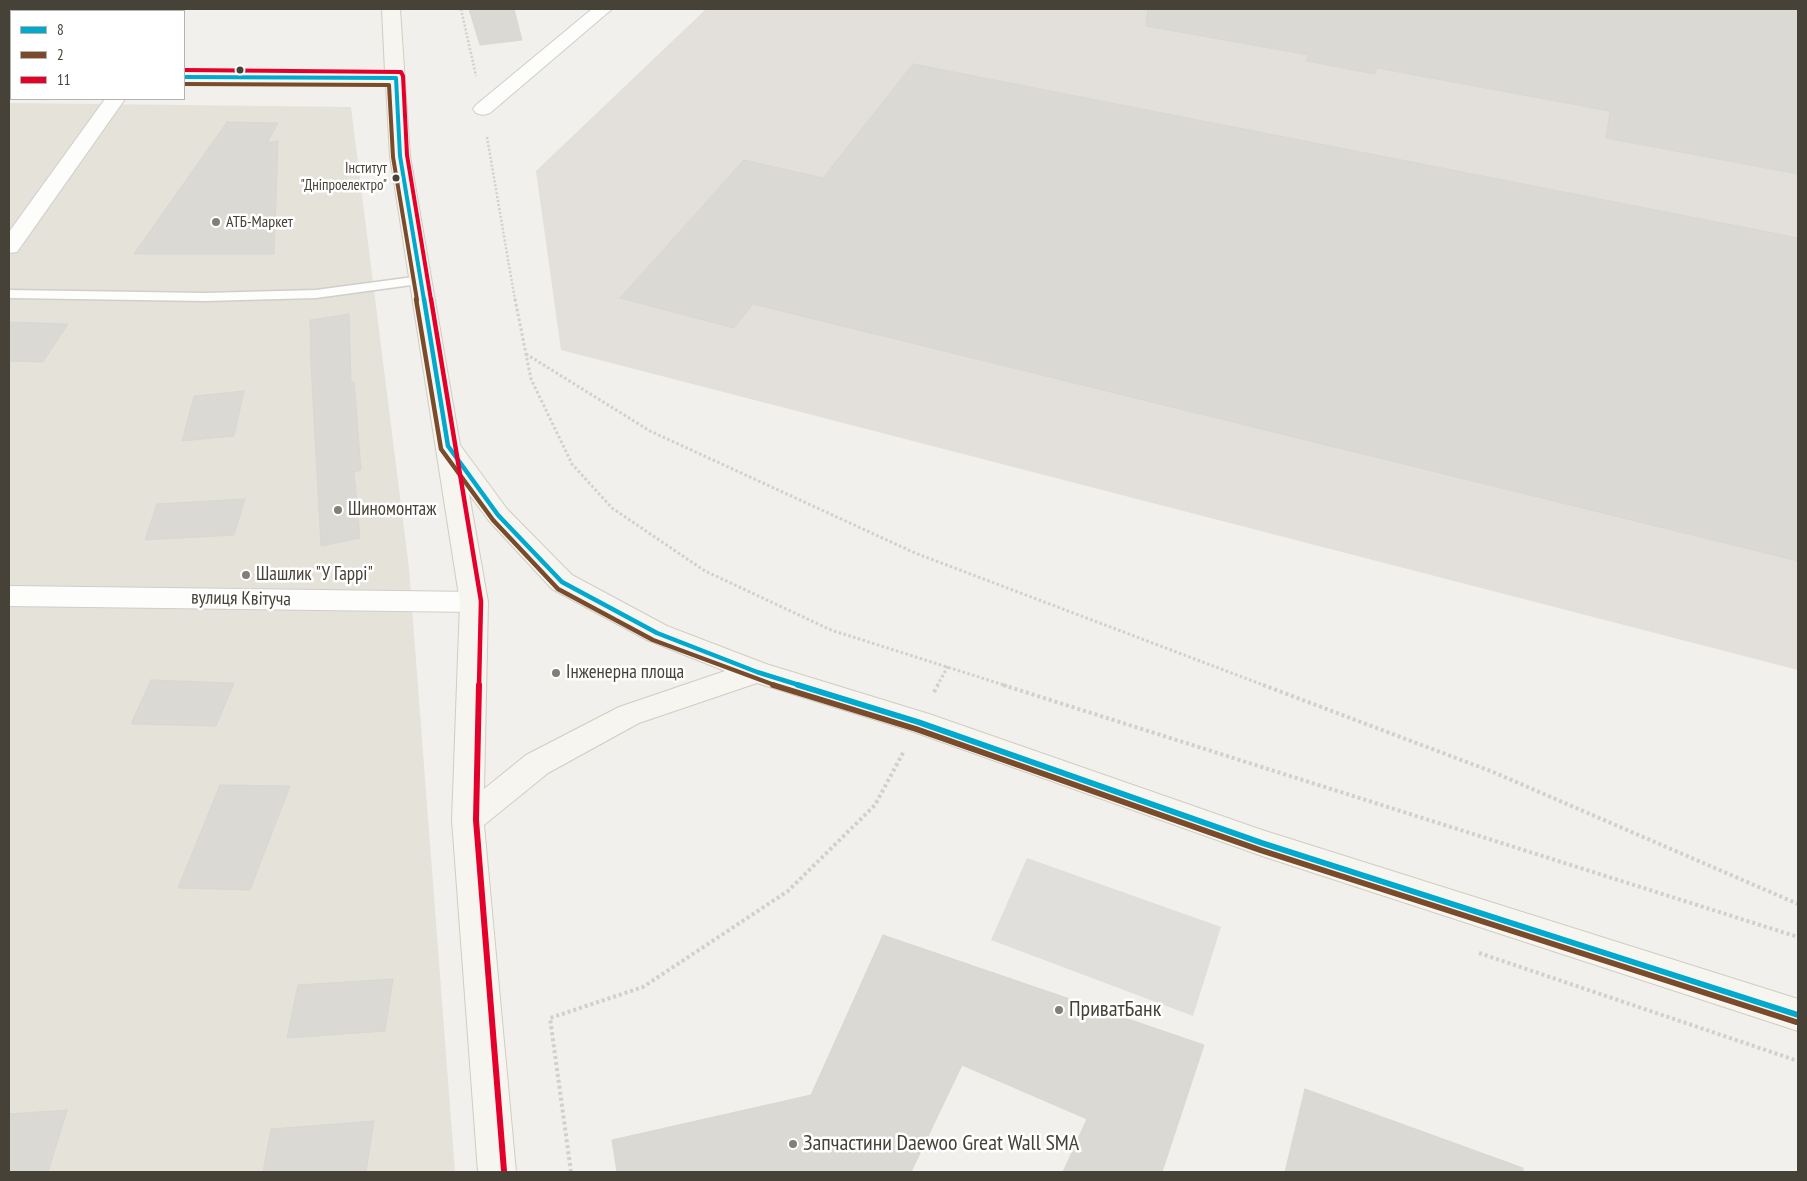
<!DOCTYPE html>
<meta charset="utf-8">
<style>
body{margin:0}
#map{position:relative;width:1807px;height:1181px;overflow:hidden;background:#f1f0ec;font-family:"PT Sans Narrow",sans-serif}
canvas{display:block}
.frame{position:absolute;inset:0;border:10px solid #474237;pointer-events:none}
.legend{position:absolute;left:10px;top:10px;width:175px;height:90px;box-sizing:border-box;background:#fff;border:1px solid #b5b3af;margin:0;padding:6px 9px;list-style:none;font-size:15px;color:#474237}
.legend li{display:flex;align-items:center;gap:10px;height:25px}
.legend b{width:25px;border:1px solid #b5b3af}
</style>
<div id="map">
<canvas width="1807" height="1181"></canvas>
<div class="frame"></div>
<ul class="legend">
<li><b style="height:6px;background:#00a9ce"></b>8</li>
<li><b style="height:6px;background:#7a4b2a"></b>2</li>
<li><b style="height:6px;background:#e4002b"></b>11</li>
</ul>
</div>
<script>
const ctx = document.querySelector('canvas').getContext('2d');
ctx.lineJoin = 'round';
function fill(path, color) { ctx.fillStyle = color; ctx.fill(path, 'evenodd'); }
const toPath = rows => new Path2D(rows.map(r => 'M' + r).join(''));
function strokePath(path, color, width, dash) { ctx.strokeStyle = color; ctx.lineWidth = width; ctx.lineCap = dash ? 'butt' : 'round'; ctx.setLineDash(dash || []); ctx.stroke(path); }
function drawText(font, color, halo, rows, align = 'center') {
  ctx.font = font + ' "PT Sans Narrow",sans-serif'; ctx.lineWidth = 5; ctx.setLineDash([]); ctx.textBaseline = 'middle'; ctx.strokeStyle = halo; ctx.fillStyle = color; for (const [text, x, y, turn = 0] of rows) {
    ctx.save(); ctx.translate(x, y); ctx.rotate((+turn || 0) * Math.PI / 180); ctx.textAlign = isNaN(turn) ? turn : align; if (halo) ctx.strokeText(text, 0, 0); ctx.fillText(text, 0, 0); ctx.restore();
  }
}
const residential = toPath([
 [9,103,351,107,409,568,455,1172,9,1172]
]);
const industrial = toPath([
 [706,9,1798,9,1798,670,561,350,536,171]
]);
const parking = toPath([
 [1027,858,1221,927,1193,1016,991,940]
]);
const building = toPath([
 [469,9,514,9,522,40,480,45,469,9],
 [1148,9,1798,9,1798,174,1606,138,1610,111,1377,68,1375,74,1306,61,1309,55,1146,26,1148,9],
 [913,64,1798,238,1798,561,753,304,734,328,620,298,744,160,823,178,913,64],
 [227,122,278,123,267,143,278,141,274,254,134,254,227,122],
 [349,314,351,383,354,382,361,470,354,472,360,538,321,546,311,364,310,320,349,314],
 [9,322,68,324,43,362,9,361,9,322],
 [244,391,234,436,182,441,194,396,244,391],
 [245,499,234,535,145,540,157,504,245,499],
 [151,680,234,683,216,726,131,724,151,680],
 [220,785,290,786,250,890,178,888,220,785],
 [883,935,1204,1045,1162,1172,1063,1172,1087,1119,962,1065,911,1172,617,1172,612,1140,811,1095,883,935],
 [393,979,385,1031,287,1038,298,985,393,979],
 [1305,1089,1523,1168,1523,1172,1285,1172,1305,1089],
 [67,1110,48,1172,9,1172,9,1114,67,1110],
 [374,1121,366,1172,263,1172,271,1129,374,1121]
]);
const pathFar2 = toPath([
 [461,9,476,76],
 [487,137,515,300]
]);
const pathFar1 = toPath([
 [515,299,531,379,572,464,612,508,705,571,831,630,1007,686],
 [526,354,650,431,915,553,1266,686],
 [937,686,948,666]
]);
const path = toPath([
 [1003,685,1798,937],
 [1263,685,1493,772,1798,904],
 [934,692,938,685],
 [1479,953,1798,1061],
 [571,1172,550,1018,643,987,788,891,875,805,904,751]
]);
const lane = toPath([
 [140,9,150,9,150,11,140,11,140,9],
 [421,276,428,280,426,283,316,298,205,301,9,298,9,290,205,293,316,290,421,276]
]);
const street = toPath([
 [592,9,612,9,490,113,483,115,476,113,473,109,476,105,592,9],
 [105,99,125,99,17,252,9,253,9,232,105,99],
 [9,586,474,592,484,595,488,602,484,609,474,612,9,606,9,586]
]);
const secondary = toPath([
 [382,9,400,9,410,156,460,445,507,509,572,575,667,626,766,664,929,714,1262,830,1798,999,1798,1031,1262,856,911,731,757,683,639,723,548,773,484,825,516,1172,478,1172,452,820,460,602,390,156,386,84,184,83,184,71,385,72,382,9],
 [469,494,489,521,552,589,647,640,725,671,619,707,526,755,484,789,488,602,469,494],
 [9,72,11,72,11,84,9,84,9,72]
]);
const bus1Far2 = toPath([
 [184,77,396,78],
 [396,78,400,156,424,300]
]);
const bus1Far1 = toPath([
 [424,299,448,446,498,515,562,582,657,633,757,672,802,686]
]);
const bus1 = toPath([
 [798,685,918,722,1262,843,1798,1015]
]);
const bus2Far2 = toPath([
 [184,84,389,85,393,157,417,300]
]);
const bus2Far1 = toPath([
 [416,299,441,449,493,520,558,589,653,640,777,686]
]);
const bus2 = toPath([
 [773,685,916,729,1260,850,1796,1022]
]);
const bus3Far2 = toPath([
 [184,70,401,72,403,76,407,155,431,300]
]);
const bus3Far1 = toPath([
 [431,299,481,601,479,686]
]);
const bus3 = toPath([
 [479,685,476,820,504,1171]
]);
const markers = [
 [240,70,4.5,"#474237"],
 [396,178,4.5,"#474237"],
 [216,222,5,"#827f76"],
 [338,510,5,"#827f76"],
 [246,575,5,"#827f76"],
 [556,673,5,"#827f76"],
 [1059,1010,5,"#827f76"],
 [793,1144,5,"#827f76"]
];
const farBusnames = [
 ["Інститут",387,169],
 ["\"Дніпроелектро\"",387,186]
];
const farPoinames = [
 ["АТБ-Маркет",226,222]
];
const poiNames = [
 ["Шиномонтаж",348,510],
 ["Шашлик \"У Гаррі\"",256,575],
 ["Інженерна площа",566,673]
];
const streetNames = [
 ["вулиця Квітуча",241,599,1]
];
const nearPoinames = [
 ["ПриватБанк",1069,1010],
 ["Запчастини Daewoo Great Wall SMA",803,1144]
];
fill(residential, '#e5e2d9');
fill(industrial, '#e3e0db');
fill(parking, '#e0dfdb');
fill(building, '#dbd9d4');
strokePath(building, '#d9d7d1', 1);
strokePath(lane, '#cfcec9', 3);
strokePath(street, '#cfcec9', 2);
strokePath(secondary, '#d0cdc3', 2);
strokePath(pathFar2, '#d1d0cb', 2.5, [2, 2]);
strokePath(pathFar1, '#d1d0cb', 3, [2.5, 2.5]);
strokePath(path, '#d1d0cb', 4, [3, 3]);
fill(lane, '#fdfdfc');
fill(street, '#fdfdfc');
fill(secondary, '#f7f5ef');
strokePath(bus1Far2, '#00a9ce', 4);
strokePath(bus1Far1, '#00a9ce', 4.5);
strokePath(bus1, '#00a9ce', 6);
strokePath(bus2Far2, '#7a4b2a', 4);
strokePath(bus2Far1, '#7a4b2a', 4.5);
strokePath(bus2, '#7a4b2a', 6);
strokePath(bus3Far2, '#e4002b', 4);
strokePath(bus3Far1, '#e4002b', 4.5);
strokePath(bus3, '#e4002b', 6);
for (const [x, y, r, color] of markers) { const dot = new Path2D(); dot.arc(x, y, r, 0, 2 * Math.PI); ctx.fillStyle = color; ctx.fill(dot); strokePath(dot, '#fff', 2); }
drawText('15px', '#474237', '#fff', farBusnames, 'right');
drawText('16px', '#474237', '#fff', farPoinames, 'left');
drawText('19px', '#474237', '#fff', poiNames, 'left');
drawText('19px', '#474237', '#fff', streetNames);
drawText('22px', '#474237', '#fff', nearPoinames, 'left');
</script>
